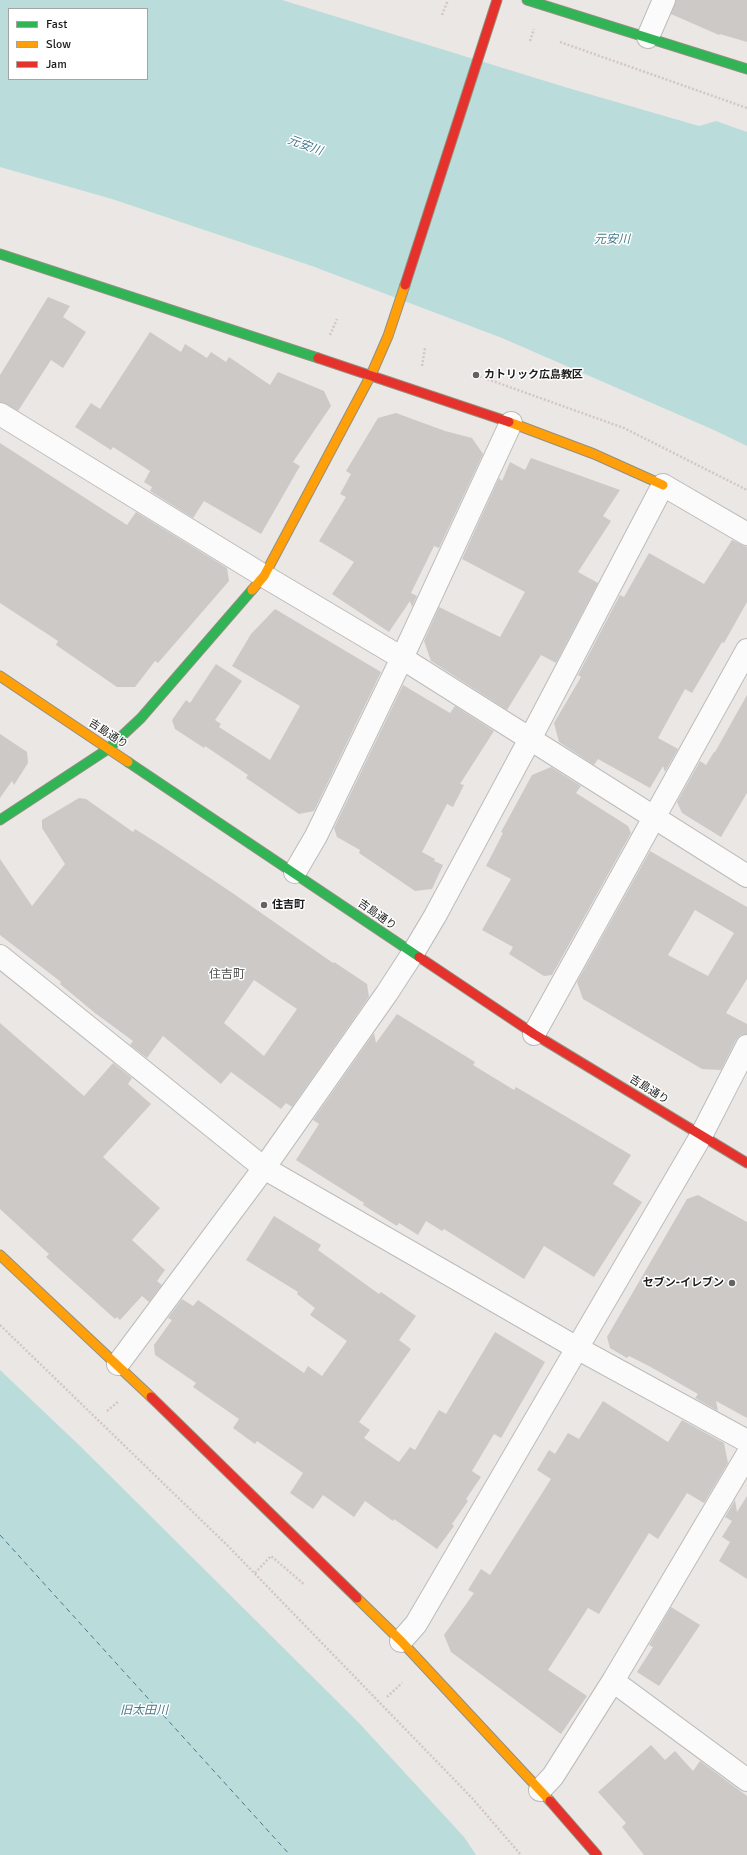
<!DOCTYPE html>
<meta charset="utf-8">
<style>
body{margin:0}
#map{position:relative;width:747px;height:1855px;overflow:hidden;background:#eae7e4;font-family:Signika,sans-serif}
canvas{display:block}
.legend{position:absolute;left:8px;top:8px;width:140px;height:72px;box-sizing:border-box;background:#fff;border:1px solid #a4a4a4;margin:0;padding:5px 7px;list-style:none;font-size:12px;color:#1c1c1c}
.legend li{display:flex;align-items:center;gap:8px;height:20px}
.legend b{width:20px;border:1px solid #a4a4a4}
</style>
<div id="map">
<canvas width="747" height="1855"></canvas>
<ul class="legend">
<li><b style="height:5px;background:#30b455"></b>Fast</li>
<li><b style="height:5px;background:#ff9f0a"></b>Slow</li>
<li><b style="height:5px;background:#e5322d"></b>Jam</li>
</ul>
</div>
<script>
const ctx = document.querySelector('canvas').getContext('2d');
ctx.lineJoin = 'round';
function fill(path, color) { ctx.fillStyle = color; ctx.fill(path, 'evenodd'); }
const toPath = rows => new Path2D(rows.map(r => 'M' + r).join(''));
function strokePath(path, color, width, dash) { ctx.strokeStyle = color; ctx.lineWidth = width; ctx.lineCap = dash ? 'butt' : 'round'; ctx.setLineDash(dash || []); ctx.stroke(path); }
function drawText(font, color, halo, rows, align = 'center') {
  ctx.font = font + ' Signika,"Noto Sans JP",sans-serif'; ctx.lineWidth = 3; ctx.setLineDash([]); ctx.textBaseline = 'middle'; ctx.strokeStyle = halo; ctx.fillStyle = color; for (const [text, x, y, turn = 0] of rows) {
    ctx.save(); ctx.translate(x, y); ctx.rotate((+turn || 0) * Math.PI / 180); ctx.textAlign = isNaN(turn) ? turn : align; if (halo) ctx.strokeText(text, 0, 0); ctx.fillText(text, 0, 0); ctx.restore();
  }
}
const water = toPath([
 [0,0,282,0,568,88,699,126,716,121,747,132,747,446,714,430,502,338,312,266,112,199,0,167],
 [9,9,147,9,147,79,9,79],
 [0,1370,80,1446,359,1723,464,1837,476,1855,0,1855]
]);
const ferry = toPath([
 [0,1535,290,1855]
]);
const building = toPath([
 [676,0,747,0,747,42,720,34,719,35,671,14],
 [48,297,70,306,63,317,86,332,63,368,51,360,18,411,0,402,0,375],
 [150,332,181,352,185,344,207,358,211,352,226,362,229,357,270,385,278,372,324,391,331,406,293,462,300,466,261,534,204,501,193,518,150,491,152,487,144,482,150,471,113,447,111,450,75,427,91,403,100,409],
 [396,413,445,431,472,438,483,454,439,548,434,546,411,593,417,596,412,607,410,601,389,632,332,594,354,562,319,541,346,497,340,494,351,474,346,471,378,418],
 [0,443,127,525,136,512,227,568,229,581,158,663,155,661,135,687,117,687,56,645,58,641,0,603],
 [531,458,620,490,603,516,611,521,578,572,598,583,556,663,541,655,507,710,431,661,424,641,439,607,500,637,525,592,462,559,499,478,502,481,510,462,525,470],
 [732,540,747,547,747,602,724,643,722,642,692,693,685,689,658,738,678,749,665,772,663,766,650,788,598,759,594,765,559,742,554,723,581,677,578,675,620,595,624,597,649,553,704,584],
 [275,609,381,672,314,811,299,814,246,778,248,775,205,746,204,748,175,729,172,720,186,700,190,703,216,664,242,681,215,720,221,724,219,727,270,760,300,706,232,666,251,634],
 [403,685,450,713,455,706,494,731,460,784,464,785,453,807,447,804,422,852,435,859,434,861,443,865,432,889,415,891,359,853,360,850,337,837,334,828],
 [747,695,747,793,721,837,682,813,677,802,700,761,706,765,714,752,715,752],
 [0,734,27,752,28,763,14,785,12,781,0,798],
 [551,767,581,786,576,793,628,826,631,833,552,975,544,976,509,954,513,947,482,930,511,879,486,866,503,833,501,832,532,775],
 [79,798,86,799,133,832,135,829,162,846,231,892,333,963,334,962,367,984,369,997,292,1107,286,1103,281,1109,231,1072,221,1084,163,1036,147,1058,130,1045,133,1041,95,1013,60,984,61,982,0,935,0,859,32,906,65,864,42,828,42,820],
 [254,980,297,1009,264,1056,224,1023],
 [650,851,747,907,747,979,726,1013,747,1024,747,1034,741,1035,736,1040,721,1070,702,1069,583,999,577,982],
 [695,910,734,933,708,976,668,955],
 [397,1014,475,1062,473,1065,514,1090,516,1087,631,1155,613,1184,642,1202,594,1277,544,1246,524,1279,444,1229,442,1231,426,1221,418,1235,399,1223,397,1226,363,1205,364,1203,296,1160,319,1124,313,1120,374,1033,376,1043],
 [0,1023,84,1096,113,1063,132,1078,128,1084,151,1104,103,1157,160,1208,132,1240,165,1270,157,1281,162,1285,149,1302,142,1296,120,1320,117,1317,115,1319,46,1257,49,1254,0,1209],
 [698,1195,747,1222,747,1418,716,1401,718,1411,695,1398,698,1394,649,1366,629,1356,627,1358,610,1348,607,1337,687,1199],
 [274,1216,321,1245,318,1250,379,1294,381,1292,416,1316,399,1340,411,1349,359,1422,370,1430,364,1438,399,1462,410,1447,415,1450,439,1410,446,1414,495,1332,545,1362,501,1438,494,1434,472,1471,481,1477,466,1499,468,1501,452,1524,454,1526,437,1549,394,1519,393,1521,365,1501,354,1517,323,1495,313,1509,290,1493,303,1473,257,1441,255,1444,233,1428,239,1419,193,1387,196,1383,155,1355,154,1345,172,1320,168,1318,182,1299,193,1306,198,1300,304,1373,308,1366,322,1376,347,1341,310,1315,315,1308,297,1294,298,1292,246,1260],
 [603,1401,668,1442,682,1420,724,1443,728,1463,704,1503,687,1493,658,1539,649,1533,599,1614,588,1608,548,1670,587,1696,561,1734,451,1652,444,1635,474,1593,468,1590,481,1569,490,1575,551,1479,537,1470,549,1450,555,1454,568,1433,579,1439],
 [747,1496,747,1579,719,1561,730,1542,722,1537,732,1521,725,1517,735,1500,737,1512],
 [671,1607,700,1625,659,1686,637,1672,653,1647,649,1645],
 [651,1745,665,1760,675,1751,693,1771,700,1761,747,1796,747,1855,644,1855,622,1827,626,1823,598,1792]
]);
const path = toPath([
 [442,15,448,0],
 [530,41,534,29],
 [560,42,747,108],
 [330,335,337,319],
 [422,366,425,348],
 [476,375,624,428,747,490],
 [0,1325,229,1547,472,1798,521,1855],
 [107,1411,119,1401],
 [255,1573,271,1556,305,1585],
 [387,1697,402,1683]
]);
const street = toPath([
 [648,37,664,0],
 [0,414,264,576,402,658,747,876],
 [295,872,316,836,402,658,511,423],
 [0,956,264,1168,577,1348,747,1441],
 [534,1034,747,650],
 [118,1364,264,1168,387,993,413,953,435,916,530,739,663,485,747,534],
 [401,1641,416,1624,701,1136,747,1046],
 [613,1681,747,1780],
 [540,1790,553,1776,613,1681,747,1455]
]);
const fast = toPath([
 [527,0,747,69],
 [0,254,318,358],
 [128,762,419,957],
 [0,820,108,749,141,718,252,590]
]);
const slow = toPath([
 [509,422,594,454,663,485],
 [252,590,264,576,371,375,388,336,405,285],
 [0,676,128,762],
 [0,1255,151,1397],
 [357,1598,401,1641,550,1801]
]);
const jam = toPath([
 [405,285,497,0],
 [318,358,509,422],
 [419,957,534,1034,747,1163],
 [151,1397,357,1598],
 [550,1801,597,1855]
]);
const markers = [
 [476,375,4,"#646362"],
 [264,905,4,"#646362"],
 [732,1283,4,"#646362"]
];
const poiNames = [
 ["カトリック広島教区",484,375],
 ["住吉町",272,905],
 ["セブン-イレブン",724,1283,"right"]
];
const streetNames = [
 ["吉島通り",108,734,33],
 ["吉島通り",377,915,35],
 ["吉島通り",649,1090,32]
];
const waterNames = [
 ["元安川",305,146,20],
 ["元安川",612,240],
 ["旧太田川",144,1711]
];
const neighbourhoodNames = [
 ["住吉町",227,975]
];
fill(water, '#badcdb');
strokePath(ferry, '#467a8e', 1, [5, 4]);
fill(building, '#cdc9c7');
strokePath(street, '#bdbcbb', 24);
strokePath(fast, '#938f7e', 11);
strokePath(slow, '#938f7e', 11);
strokePath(jam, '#938f7e', 11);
strokePath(path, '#d4c6c7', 2.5, [2, 2]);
strokePath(street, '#fcfbfb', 22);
strokePath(fast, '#30b455', 9);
strokePath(slow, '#ff9f0a', 9);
strokePath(jam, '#e5322d', 9);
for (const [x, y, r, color] of markers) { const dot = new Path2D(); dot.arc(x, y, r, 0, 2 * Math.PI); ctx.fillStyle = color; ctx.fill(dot); strokePath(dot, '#fff', 1.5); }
drawText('bold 11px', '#1c1c1c', '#fff', poiNames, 'left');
drawText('11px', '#1c1c1c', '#fff', streetNames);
drawText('italic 12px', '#467a8e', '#fff', waterNames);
drawText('12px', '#4f4f4f', '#fff', neighbourhoodNames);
</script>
